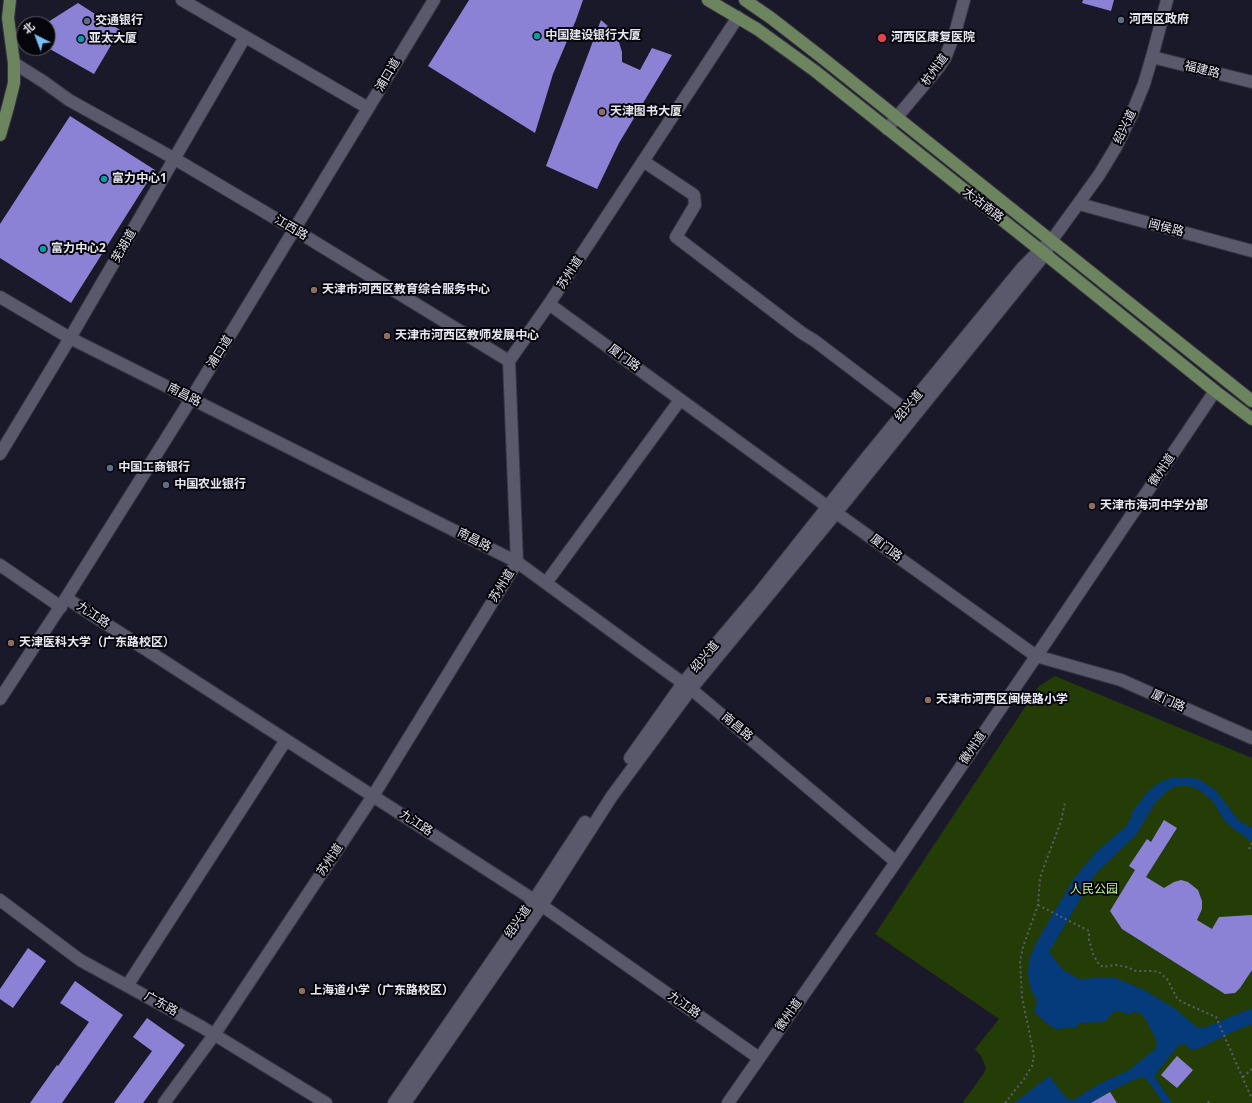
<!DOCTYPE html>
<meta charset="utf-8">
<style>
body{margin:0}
#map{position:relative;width:1252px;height:1103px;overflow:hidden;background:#1a1929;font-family:"Noto Sans","Noto Sans SC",sans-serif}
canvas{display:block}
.north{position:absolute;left:16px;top:16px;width:40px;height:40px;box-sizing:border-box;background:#06050b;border:1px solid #605f67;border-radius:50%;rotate:318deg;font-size:11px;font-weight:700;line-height:16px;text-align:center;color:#e6e6f1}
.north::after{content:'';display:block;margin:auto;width:14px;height:18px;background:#77bff7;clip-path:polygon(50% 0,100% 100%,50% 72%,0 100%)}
</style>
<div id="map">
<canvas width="1252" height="1103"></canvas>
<div class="north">北</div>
</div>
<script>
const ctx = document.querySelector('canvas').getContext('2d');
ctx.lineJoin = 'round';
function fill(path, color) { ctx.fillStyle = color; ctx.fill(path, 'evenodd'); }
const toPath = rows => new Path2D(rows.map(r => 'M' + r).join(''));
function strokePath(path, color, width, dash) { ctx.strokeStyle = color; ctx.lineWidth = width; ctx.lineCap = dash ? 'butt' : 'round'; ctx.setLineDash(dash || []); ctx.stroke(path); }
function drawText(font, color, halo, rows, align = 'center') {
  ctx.font = font + ' "Noto Sans","Noto Sans SC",sans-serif'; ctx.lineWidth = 4; ctx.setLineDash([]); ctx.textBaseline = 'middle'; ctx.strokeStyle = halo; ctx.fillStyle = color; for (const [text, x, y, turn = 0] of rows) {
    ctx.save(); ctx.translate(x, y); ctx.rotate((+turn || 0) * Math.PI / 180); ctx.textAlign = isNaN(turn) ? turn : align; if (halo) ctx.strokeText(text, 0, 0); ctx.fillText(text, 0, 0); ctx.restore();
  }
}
const green = toPath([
 [1055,676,1252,758,1252,1103,965,1103,963,1102,984,1073,986,1068,981,1056,975,1049,999,1019,875,934,1039,686]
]);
const water = toPath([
 [1185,777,1199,779,1216,791,1238,820,1252,828,1252,842,1230,826,1223,819,1213,801,1198,789,1188,786,1177,786,1168,790,1155,803,1136,835,1095,874,1049,952,1062,969,1079,979,1113,977,1144,990,1174,1008,1198,1028,1203,1028,1252,1008,1252,1024,1230,1033,1200,1048,1191,1050,1185,1044,1182,1044,1178,1046,1154,1076,1172,1103,1163,1103,1151,1085,1145,1078,1140,1077,1112,1090,1091,1103,1014,1103,1049,1076,1066,1098,1071,1100,1075,1099,1097,1085,1114,1077,1129,1070,1155,1049,1157,1042,1146,1020,1141,1014,1134,1011,1132,1014,1115,1011,1104,1022,1078,1023,1078,1027,1057,1029,1050,1026,1034,1012,1037,1001,1031,990,1028,975,1029,960,1036,943,1074,878,1096,852,1125,827,1130,820,1132,812,1149,790,1160,782,1171,778]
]);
const building = toPath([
 [469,0,583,0,576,20,553,74,535,133,428,66],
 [1083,0,1114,0,1111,11,1082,3],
 [78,3,120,30,94,74,48,48,48,22],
 [601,20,609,27,619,42,622,52,622,62,640,70,652,48,672,55,619,143,597,189,546,166],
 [70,116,155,170,71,303,0,258,0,224],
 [1164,820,1177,828,1146,877,1164,888,1174,882,1181,880,1188,882,1198,890,1202,901,1202,909,1197,920,1212,929,1219,917,1252,915,1252,970,1240,988,1235,993,1225,994,1122,929,1110,911,1135,870,1129,866,1147,839,1151,842],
 [28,948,46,961,13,1008,0,999,0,989],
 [75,981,123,1015,62,1103,30,1103,57,1065,58,1066,89,1022,60,1003],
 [147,1018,185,1045,143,1103,114,1103,152,1051,133,1037],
 [1177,1056,1193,1070,1177,1088,1161,1075],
 [1110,1092,1117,1103,1091,1103]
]);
const path = toPath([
 [1249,849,1252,843],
 [1038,905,1089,931,1089,940,1093,954,1098,963,1103,967,1116,965,1127,967,1136,971,1152,971,1159,972,1167,979,1177,998,1182,1002,1216,1017,1252,1099],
 [1243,1077,1252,1069],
 [1005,1103,1024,1079,1032,1066,1034,1055,1022,997,1020,961,1023,947,1038,905,1040,878,1045,864,1061,821,1065,802],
 [1208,1103,1209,1101]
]);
const minor = toPath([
 [182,0,368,108],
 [1152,57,1252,82],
 [14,63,44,82,69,100,175,159,295,230,509,361],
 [887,129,939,67,945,58,955,33,964,0],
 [643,161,694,195,695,205,676,237,802,333,815,341,906,410],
 [1079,204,1252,251],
 [0,297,70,338,517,562,691,689,896,862],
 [549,304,828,507,1036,656,1121,680,1252,738],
 [0,454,70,338,245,37],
 [0,565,61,607],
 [546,583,680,400],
 [66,598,534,900,759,1058],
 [0,699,66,598,191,399,434,0],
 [630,758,683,683,759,593,867,457,1022,268,1043,247],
 [0,900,80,960,202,1027,326,1103],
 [127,986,286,740],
 [164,1103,214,1035,373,796,517,562,509,361,549,304,738,17],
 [394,1103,534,900,585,822],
 [405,1103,542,905,612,796,691,689,836,513,1045,254,1052,240,1099,175,1116,147,1131,116,1144,84,1152,57,1167,0],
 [728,1103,896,862,1048,639,1215,391]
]);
const major = toPath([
 [708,0,757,29,815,71,1045,254,1215,391,1252,419],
 [745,0,771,18,820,56,1252,401],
 [0,135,8,107,14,83,14,63,8,18,10,0]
]);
const markers = [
 [1121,20,4,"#5c6f8a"],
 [87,21,4,"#5c6f8a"],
 [537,36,4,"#0f9aa8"],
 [882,38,5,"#e0444e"],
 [81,39,4,"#0f9aa8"],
 [602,112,4,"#8d6e63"],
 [104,179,4,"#0f9aa8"],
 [43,249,4,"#0f9aa8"],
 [314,290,4,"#8d6e63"],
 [387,336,4,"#8d6e63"],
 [110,468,4,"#5c6f8a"],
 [166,485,4,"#5c6f8a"],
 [1092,506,4,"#8d6e63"],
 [11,643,4,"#8d6e63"],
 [928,700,4,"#8d6e63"],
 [302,991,4,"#8d6e63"]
];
const poiNames = [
 ["河西区政府",1129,20],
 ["交通银行",95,21],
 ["中国建设银行大厦",545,36],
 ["河西区康复医院",891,38],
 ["亚太大厦",89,39],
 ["天津图书大厦",610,112],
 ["富力中心1",112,179],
 ["富力中心2",51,249],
 ["天津市河西区教育综合服务中心",322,290],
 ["天津市河西区教师发展中心",395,336],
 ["中国工商银行",118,468],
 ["中国农业银行",174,485],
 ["天津市海河中学分部",1100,506],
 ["天津医科大学（广东路校区）",19,643],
 ["天津市河西区闽侯路小学",936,700],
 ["上海道小学（广东路校区）",310,991]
];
const streetNames = [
 ["杭州道",935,70,-54],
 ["福建路",1202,70,14],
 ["浦口道",388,75,-59],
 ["绍兴道",1125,127,-64],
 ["大沽南路",983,205,38],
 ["江西路",291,228,31],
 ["闽侯路",1166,228,15],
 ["芜湖道",124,246,-60],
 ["苏州道",570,273,-57],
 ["浦口道",220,352,-58],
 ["厦门路",624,358,36],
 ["南昌路",184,395,27],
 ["绍兴道",909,406,-50],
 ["徽州道",1162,470,-56],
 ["南昌路",474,540,27],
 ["厦门路",886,548,36],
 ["苏州道",502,586,-58],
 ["九江路",93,615,33],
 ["绍兴道",705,657,-50],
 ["厦门路",1168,701,24],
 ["南昌路",737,727,40],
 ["徽州道",973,748,-56],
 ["九江路",416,823,33],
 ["苏州道",330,860,-56],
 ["绍兴道",518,922,-55],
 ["广东路",161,1004,29],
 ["九江路",684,1005,35],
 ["徽州道",789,1015,-55]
];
const parkNames = [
 ["人民公园",1094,890]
];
fill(green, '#243c06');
fill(water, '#053a7b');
fill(building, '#8c82d5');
strokePath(minor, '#373642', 14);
strokePath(major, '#373642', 14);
strokePath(path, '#5d5d6b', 2, [2, 3]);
strokePath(minor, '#5a596c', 12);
strokePath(major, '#6c855f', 12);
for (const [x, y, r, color] of markers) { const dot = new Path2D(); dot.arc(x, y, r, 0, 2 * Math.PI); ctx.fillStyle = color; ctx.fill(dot); strokePath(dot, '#06050b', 1.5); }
drawText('bold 12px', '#e6e6f1', '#06050b', poiNames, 'left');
drawText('12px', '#e6e6f1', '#06050b', streetNames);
drawText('12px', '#bffa8b', '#06050b', parkNames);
</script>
